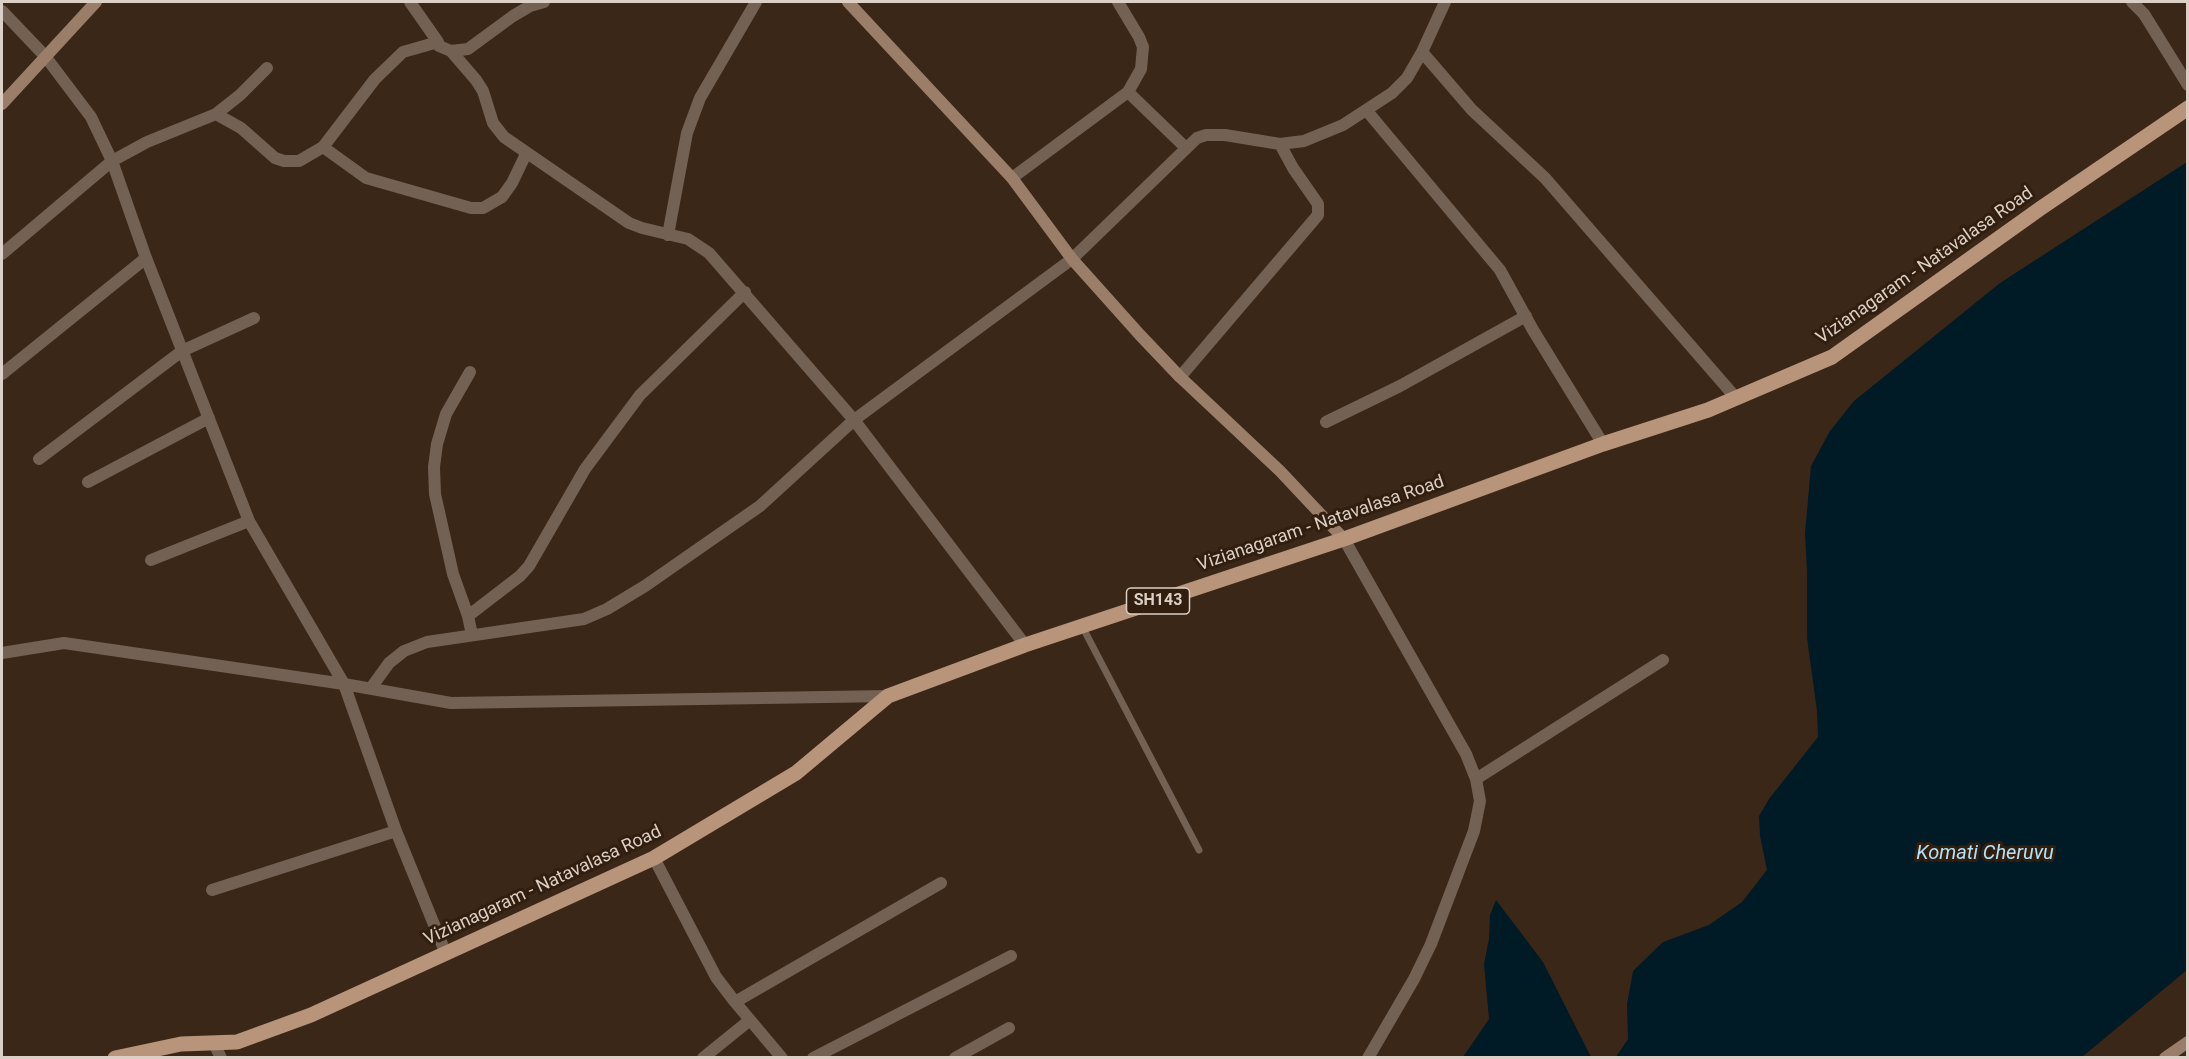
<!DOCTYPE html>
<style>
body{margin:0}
#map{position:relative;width:2189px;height:1059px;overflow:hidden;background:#3b2718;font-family:Roboto,sans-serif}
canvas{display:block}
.frame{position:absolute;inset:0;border:3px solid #dccfc5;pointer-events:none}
</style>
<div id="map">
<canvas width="2189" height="1059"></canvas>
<div class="frame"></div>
</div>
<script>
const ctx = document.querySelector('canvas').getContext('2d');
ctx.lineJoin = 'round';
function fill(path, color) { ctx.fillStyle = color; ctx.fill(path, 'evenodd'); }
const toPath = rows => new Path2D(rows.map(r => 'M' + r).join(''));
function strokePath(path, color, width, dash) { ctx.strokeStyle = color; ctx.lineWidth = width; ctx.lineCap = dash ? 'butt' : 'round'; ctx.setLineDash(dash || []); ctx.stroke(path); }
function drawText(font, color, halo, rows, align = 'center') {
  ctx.font = font + ' Roboto,sans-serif'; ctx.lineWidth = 6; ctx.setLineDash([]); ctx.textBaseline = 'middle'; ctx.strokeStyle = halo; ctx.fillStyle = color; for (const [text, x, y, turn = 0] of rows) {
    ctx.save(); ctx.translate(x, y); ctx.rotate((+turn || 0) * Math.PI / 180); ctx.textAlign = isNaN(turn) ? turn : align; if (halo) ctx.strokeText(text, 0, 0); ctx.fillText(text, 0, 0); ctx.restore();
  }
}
const water = toPath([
 [2187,162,2187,970,2082,1057,1616,1057,1628,1039,1627,1004,1633,971,1663,942,1709,925,1742,902,1767,870,1760,836,1759,816,1769,799,1818,737,1817,711,1807,638,1807,572,1805,533,1811,466,1830,431,1854,401,2000,283],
 [1496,900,1543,962,1591,1057,1463,1057,1489,1019,1484,964,1489,939,1490,915]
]);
const lane = toPath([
 [1082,626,1199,850]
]);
const street = toPath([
 [410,2,438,42],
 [2132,2,2144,14,2188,85],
 [2,11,45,56,91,117,112,161,146,258,249,521,344,684,396,831,446,954],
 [451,51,476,80,483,91,493,123,504,137,629,223,642,228,688,239,709,253,854,420,1025,645],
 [1422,52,1472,110,1545,178,1736,398],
 [1128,92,1185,147],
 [1367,111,1500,270,1533,330,1603,444],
 [216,114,241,128,275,158,284,161,299,161,323,147,375,79,403,52,438,42,439,46,451,51,468,49,513,16,530,6,544,2],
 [323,147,366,178,471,208,483,208,502,197,512,183,526,154],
 [1012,178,1128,92,1141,69,1143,47,1139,37,1118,2],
 [668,235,687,133,700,98,756,2],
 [2,254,112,161,147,142,216,114,240,95,267,68],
 [470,372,446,414,437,444,434,467,435,494,453,574,468,616,472,635],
 [2,374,146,258],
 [1180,377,1318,215,1318,204,1293,168,1280,144],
 [1326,422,1400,386,1526,316],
 [39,459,182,351,254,318],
 [88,482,209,418],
 [1344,539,1466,754,1476,779,1480,801,1474,831,1431,944,1414,979,1368,1058],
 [151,560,249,521],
 [468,616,520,576,529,566,585,469,640,395,745,292],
 [2,653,64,643,344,684,451,703,888,696],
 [371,688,389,663,404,651,427,642,584,619,607,609,645,586,760,506,854,420,1072,259,1197,138,1206,135,1225,135,1280,144,1304,141,1343,125,1392,93,1407,78,1422,52,1445,2],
 [1476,779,1663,660],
 [654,858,716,977,735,1002,782,1058],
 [212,890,396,831],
 [735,1002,941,883],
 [214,1043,221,1058],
 [703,1058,750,1020],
 [813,1058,1011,956],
 [955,1058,1009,1028]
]);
const secondary = toPath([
 [848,2,1012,178,1072,259,1140,335,1180,377,1280,471,1344,539],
 [2,104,96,2],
 [2165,1058,2188,1042]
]);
const primary = toPath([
 [115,1058,181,1044,237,1042,311,1015,654,858,796,773,888,696,1025,645,1344,539,1603,444,1708,410,1832,357,2041,208,2188,108]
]);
const shields = [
 [1158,601,63]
];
const shieldNames = [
 ["SH143",1158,601]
];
const streetNames = [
 ["Vizianagaram - Natavalasa Road",1925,266,-35],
 ["Vizianagaram - Natavalasa Road",1321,524,-19],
 ["Vizianagaram - Natavalasa Road",543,886,-25]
];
const waterNames = [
 ["Komati Cheruvu",1985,854]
];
fill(water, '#001a26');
strokePath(lane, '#736154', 7);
strokePath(street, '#736154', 12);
strokePath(secondary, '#9a7e6a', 12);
strokePath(primary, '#b8947a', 15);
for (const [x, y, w] of shields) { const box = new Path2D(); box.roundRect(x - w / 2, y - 13, w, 26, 4.5); ctx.fillStyle = '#311e0e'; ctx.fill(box); strokePath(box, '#dccfc5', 1.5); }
drawText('bold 16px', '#dccfc5', null, shieldNames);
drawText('18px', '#dccfc5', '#311e0e', streetNames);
drawText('italic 20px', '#b2e1f9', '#311e0e', waterNames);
</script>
